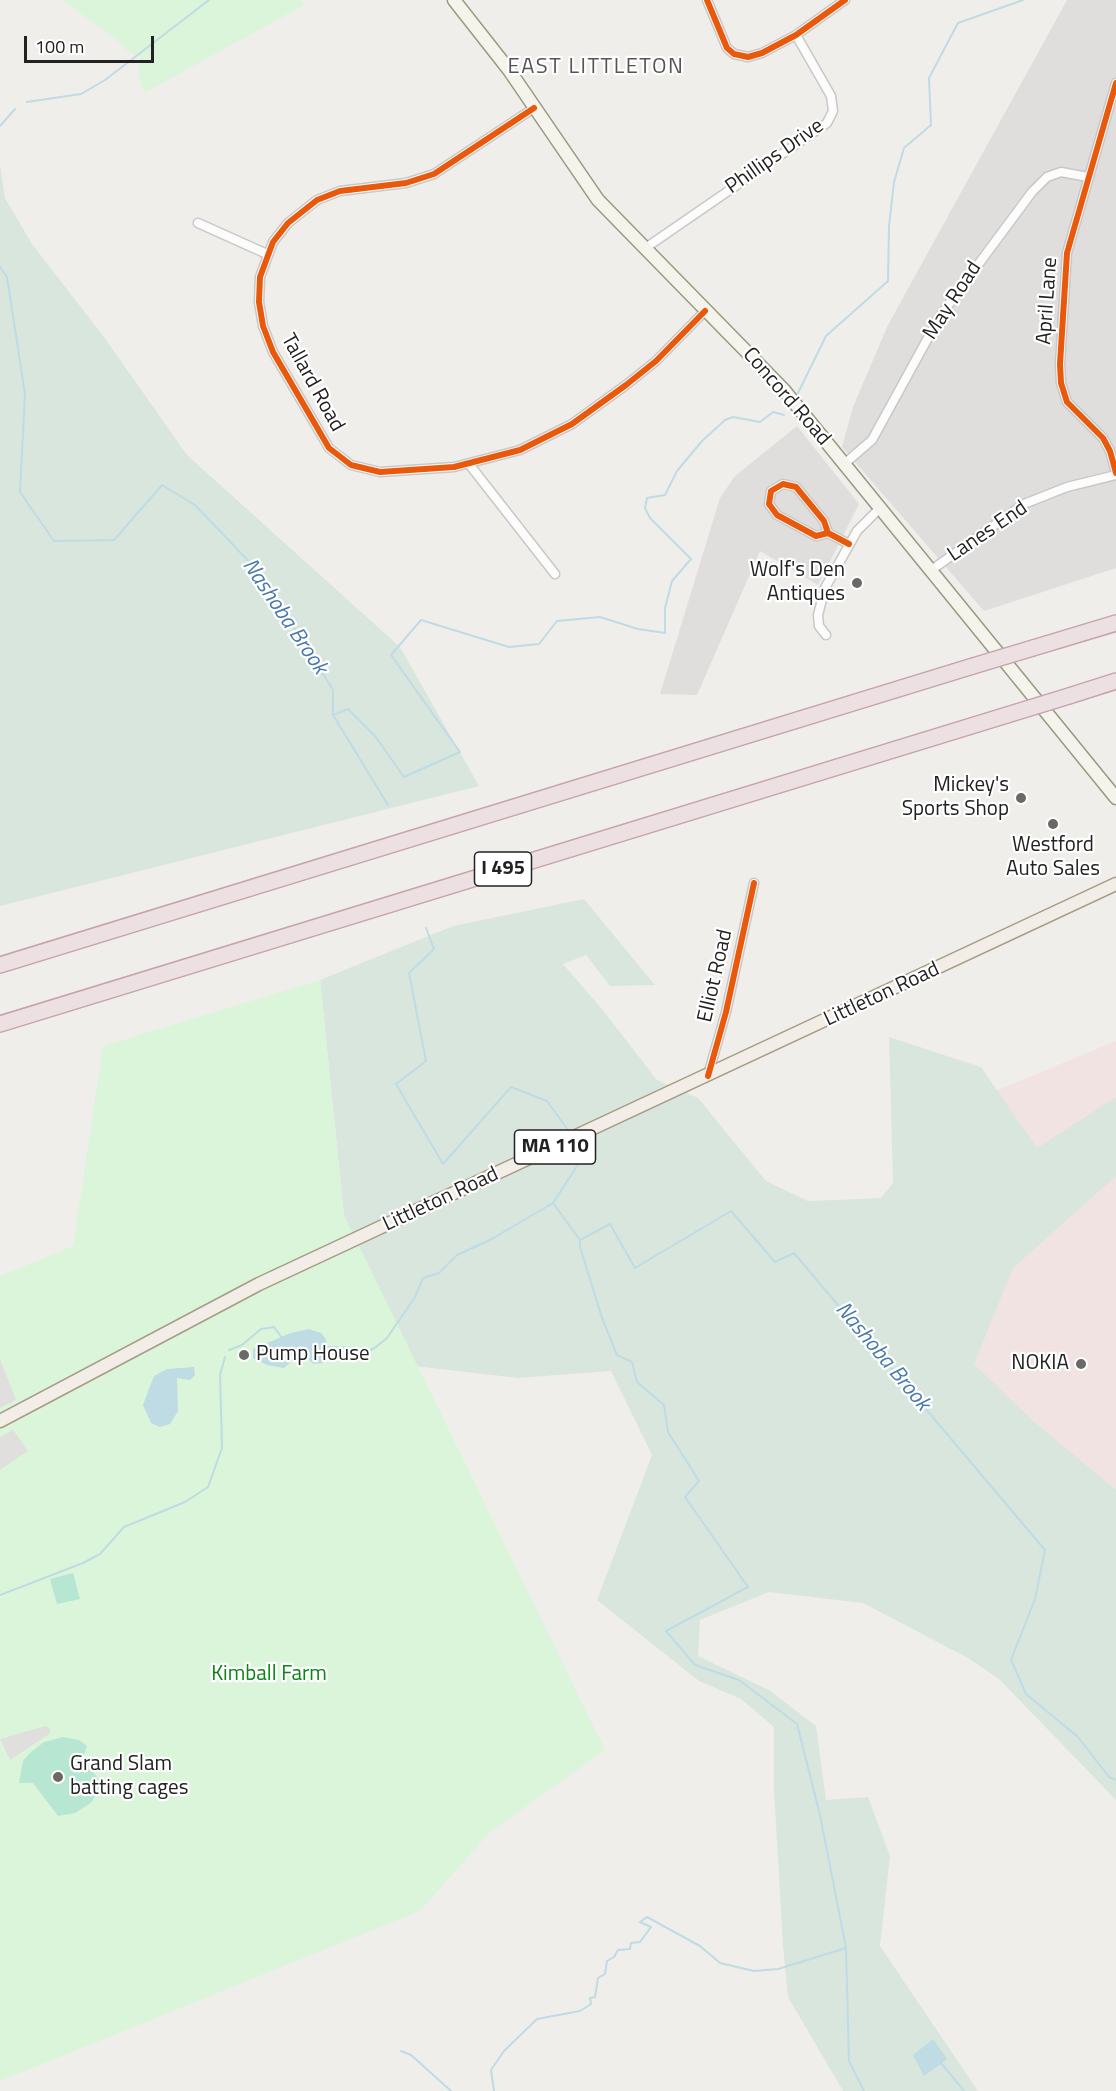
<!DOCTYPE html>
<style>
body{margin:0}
#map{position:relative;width:1116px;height:2091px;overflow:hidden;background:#f0eeeb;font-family:"Titillium Web",sans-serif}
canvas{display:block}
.scale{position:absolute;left:24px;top:36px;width:130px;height:27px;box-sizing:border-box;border:3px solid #222;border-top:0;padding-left:8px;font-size:18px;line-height:21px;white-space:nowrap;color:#222;-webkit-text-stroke:4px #fff;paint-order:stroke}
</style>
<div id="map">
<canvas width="1116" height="2091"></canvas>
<div class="scale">100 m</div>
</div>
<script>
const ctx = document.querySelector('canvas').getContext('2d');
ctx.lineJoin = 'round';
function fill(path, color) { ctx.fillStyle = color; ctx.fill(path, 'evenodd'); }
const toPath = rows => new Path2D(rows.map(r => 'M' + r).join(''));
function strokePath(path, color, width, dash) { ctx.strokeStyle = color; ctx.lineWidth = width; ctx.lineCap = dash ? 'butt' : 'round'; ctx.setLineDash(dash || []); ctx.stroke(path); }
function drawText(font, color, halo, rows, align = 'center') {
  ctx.font = font + ' "Titillium Web",sans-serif'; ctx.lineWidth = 4.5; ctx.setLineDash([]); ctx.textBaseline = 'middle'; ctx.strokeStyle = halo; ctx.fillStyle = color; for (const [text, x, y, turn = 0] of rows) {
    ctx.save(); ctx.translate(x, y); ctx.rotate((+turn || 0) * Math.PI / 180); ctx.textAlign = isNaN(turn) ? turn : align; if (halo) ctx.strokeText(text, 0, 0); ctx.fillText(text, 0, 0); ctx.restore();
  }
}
const residential = toPath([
 [1067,0,1116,0,1116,568,984,611,842,447,853,407,888,325],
 [797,426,859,504,818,585,760,551,697,695,660,694,720,498,735,476]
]);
const commercial = toPath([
 [1116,1041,1116,1601,839,1217,905,1213,911,1126]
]);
const wetland = toPath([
 [0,164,5,198,32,244,104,337,187,455,400,647,479,786,0,906],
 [584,899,655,985,610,986,586,955,563,964,602,1009,657,1080,698,1098,766,1181,808,1201,881,1198,893,1183,889,1037,981,1067,1037,1148,1116,1097,1116,1176,1013,1268,974,1364,1033,1421,1116,1490,1116,1800,999,1679,968,1658,863,1603,769,1592,700,1620,698,1656,769,1690,816,1726,826,1800,868,1797,890,1856,880,1946,978,2091,843,2091,788,1997,783,1946,774,1790,774,1727,741,1699,699,1681,597,1600,652,1455,611,1371,518,1378,370,1361,344,1215,320,980,453,926]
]);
const park = toPath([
 [62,0,300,0,304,5,144,93,138,73,140,57,129,52,112,36],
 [320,980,344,1215,605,1750,490,1832,420,1911,0,2081,0,1276,73,1246,103,1046]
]);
const pitch = toPath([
 [73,1573,80,1599,57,1604,50,1579],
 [63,1737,79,1740,87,1746,83,1757,101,1783,92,1802,75,1813,58,1816,33,1783,19,1783,23,1761,30,1753,44,1742]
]);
const parking = toPath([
 [0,1359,16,1400,0,1408],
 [13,1430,28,1451,0,1470,0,1437],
 [46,1726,51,1730,49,1734,10,1760,0,1739]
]);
const water = toPath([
 [309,1329,321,1333,325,1338,328,1347,323,1363,313,1364,302,1352,284,1368,267,1365,253,1358,253,1349,291,1333],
 [194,1367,195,1375,190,1380,177,1378,178,1411,170,1424,160,1427,151,1423,143,1405,154,1376,167,1369],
 [933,2039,947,2059,924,2076,913,2055]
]);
const stream = toPath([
 [27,102,81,94,105,80,209,0],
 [0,126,15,109],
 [0,267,7,277,25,394,20,492,54,541,114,540,162,485,195,505,259,572,333,690,333,715,388,805],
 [798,393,826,336,888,281,889,226,894,182,904,148,931,125,929,78,958,23,1023,0],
 [333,715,348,709,375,736,404,777,460,752,391,655,421,620,509,647,539,644,557,621,600,617,638,629,665,633,665,608,672,581,691,559,650,518,645,508,647,498,665,495,677,471,702,441,725,420,733,417,760,422,773,412,784,415],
 [426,928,434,949,409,973,426,1061,396,1084,443,1164,511,1087,547,1101,568,1130],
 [574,1146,579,1163,553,1203,580,1240,610,1224,635,1268,731,1211,775,1262,794,1253,1045,1550,1035,1599,1011,1660,1026,1694,1078,1737,1109,1777,1116,1780],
 [580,1240,580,1247,602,1318,617,1355,632,1362,637,1382,664,1405,668,1432,699,1481,685,1497,748,1587,666,1631,695,1665,739,1680,797,1724,820,1815,846,1948,849,2061,864,2091],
 [326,1347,357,1348,365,1353,376,1347,387,1338,415,1297,423,1278,439,1273,457,1255,490,1240,553,1203],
 [229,1350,242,1345,261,1329,274,1327,282,1338],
 [0,1595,83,1563,100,1554,124,1527,185,1502,208,1487,222,1448,220,1375,225,1357],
 [401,2051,411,2055,451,2091],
 [941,2063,964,2091],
 [494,2091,491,2070,504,2051,537,2019,580,2011,591,2004,590,1998,595,1997,598,1978,605,1974,607,1961,614,1957,618,1950,630,1949,631,1943,640,1942,651,1927,640,1922,647,1917,700,1946,720,1963,754,1971,778,1969,846,1948]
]);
const street = toPath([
 [707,0,727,48,734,54,748,57,762,53,796,35,845,0],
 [1116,83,1067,253,1060,364,1061,383,1067,402,1103,438,1110,451,1116,473],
 [534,108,434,174,406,183,340,191,317,200,288,223,273,242,260,277,259,302,263,326,273,352,329,448,351,465,380,472,454,467,520,450,572,424,626,385,656,361,705,311],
 [198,223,267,254],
 [644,249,827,123,833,111,831,96,796,35],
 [469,464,555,574],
 [843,465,872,440,940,316,1032,192,1047,177,1061,172,1088,177],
 [828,533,816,536,777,515,769,504,771,491,783,484,796,487,824,521,828,533,849,544],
 [930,571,1024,504,1067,487,1116,475],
 [826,635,819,626,818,615,825,588,857,531,879,509],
 [708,1075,726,1012,754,883]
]);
const secondary = toPath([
 [454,0,509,70,598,200,784,390,1116,798]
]);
const primary = toPath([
 [0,1421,259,1284,1116,884]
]);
const highway = toPath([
 [1033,648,1116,623],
 [1069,696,1116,681],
 [0,965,973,666],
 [0,1024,1007,715]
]);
const highwayBridge = toPath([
 [973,666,1033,648],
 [1007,715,1069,696]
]);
const cycleway = toPath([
 [707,0,727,48,734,54,748,57,762,53,796,35,845,0],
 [1116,83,1067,253,1060,364,1061,383,1067,402,1103,438,1110,451,1116,473],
 [534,108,434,174,406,183,340,191,317,200,288,223,273,242,260,277,259,302,263,326,273,352,329,448,351,465,380,472,454,467,520,450,572,424,626,385,656,361,705,311],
 [828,533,816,536,777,515,769,504,771,491,783,484,796,487,824,521,828,533,849,544],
 [708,1076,726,1012,754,883]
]);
const markers = [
 [857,583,6,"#6a6968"],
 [1021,798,6,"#6a6968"],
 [1053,824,6,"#6a6968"],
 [244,1355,6,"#6a6968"],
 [1081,1364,6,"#6a6968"],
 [58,1777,6,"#6a6968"]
];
const shields = [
 [503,869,57],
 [555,1147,81]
];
const shieldNames = [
 ["I 495",503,869],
 ["MA 110",555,1147]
];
const streetNames = [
 ["Phillips Drive",775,157,-35],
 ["May Road",953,301,-57],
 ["April Lane",1048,301,-86],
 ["Tallard Road",312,383,61],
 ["Concord Road",786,397,49],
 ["Lanes End",988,532,-34],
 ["Elliot Road",716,976,-77],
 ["Littleton Road",882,995,-25],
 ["Littleton Road",441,1200,-25]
];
const poiNames = [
 ["Wolf's Den",845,571],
 ["Antiques",845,595],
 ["Mickey's",1009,786],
 ["Sports Shop",1009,810],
 ["Westford",1053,846,"center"],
 ["Auto Sales",1053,870,"center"],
 ["Pump House",256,1355,"left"],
 ["NOKIA",1069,1364],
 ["Grand Slam",70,1765,"left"],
 ["batting cages",70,1789,"left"]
];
const parkNames = [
 ["Kimball Farm",269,1675]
];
const neighbourhoodNames = [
 ["EAST LITTLETON",596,68]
];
const waterNames = [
 ["Nashoba Brook",284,617,56],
 ["Nashoba Brook",882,1357,50]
];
fill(residential, '#dfdedc');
fill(commercial, '#f1e3e1');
fill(wetland, '#d9e6de');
fill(park, '#daf5da');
fill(pitch, '#b7e6d2');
fill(parking, '#e0dfde');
fill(water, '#bfdbe3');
strokePath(stream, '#bfdbe3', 2);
strokePath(street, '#c9c8c7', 11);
strokePath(secondary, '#999a82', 15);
strokePath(primary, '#a79c86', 15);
strokePath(highway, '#c5a2ac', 18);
strokePath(street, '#fdfcfc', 8);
strokePath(secondary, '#f4f4ed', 12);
strokePath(primary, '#f3ede7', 12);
strokePath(highway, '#ece0e2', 15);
strokePath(highwayBridge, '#c5a2ac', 18, []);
strokePath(highwayBridge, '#ece0e2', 15);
strokePath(cycleway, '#e8590c', 6);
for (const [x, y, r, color] of markers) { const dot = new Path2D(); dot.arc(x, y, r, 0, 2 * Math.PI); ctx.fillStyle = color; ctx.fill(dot); strokePath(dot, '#fff', 2); }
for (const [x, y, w] of shields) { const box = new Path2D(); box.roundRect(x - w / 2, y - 17, w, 34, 4.5); ctx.fillStyle = '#fff'; ctx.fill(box); strokePath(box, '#222', 1.5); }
drawText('bold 20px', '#222', null, shieldNames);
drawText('21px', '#222', '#fff', streetNames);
drawText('21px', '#222', '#fff', poiNames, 'right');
drawText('21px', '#0c8416', '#fff', parkNames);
ctx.letterSpacing = '1.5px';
drawText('22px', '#555', '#fff', neighbourhoodNames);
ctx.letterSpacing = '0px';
drawText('italic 22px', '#4a7aab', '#fff', waterNames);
</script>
